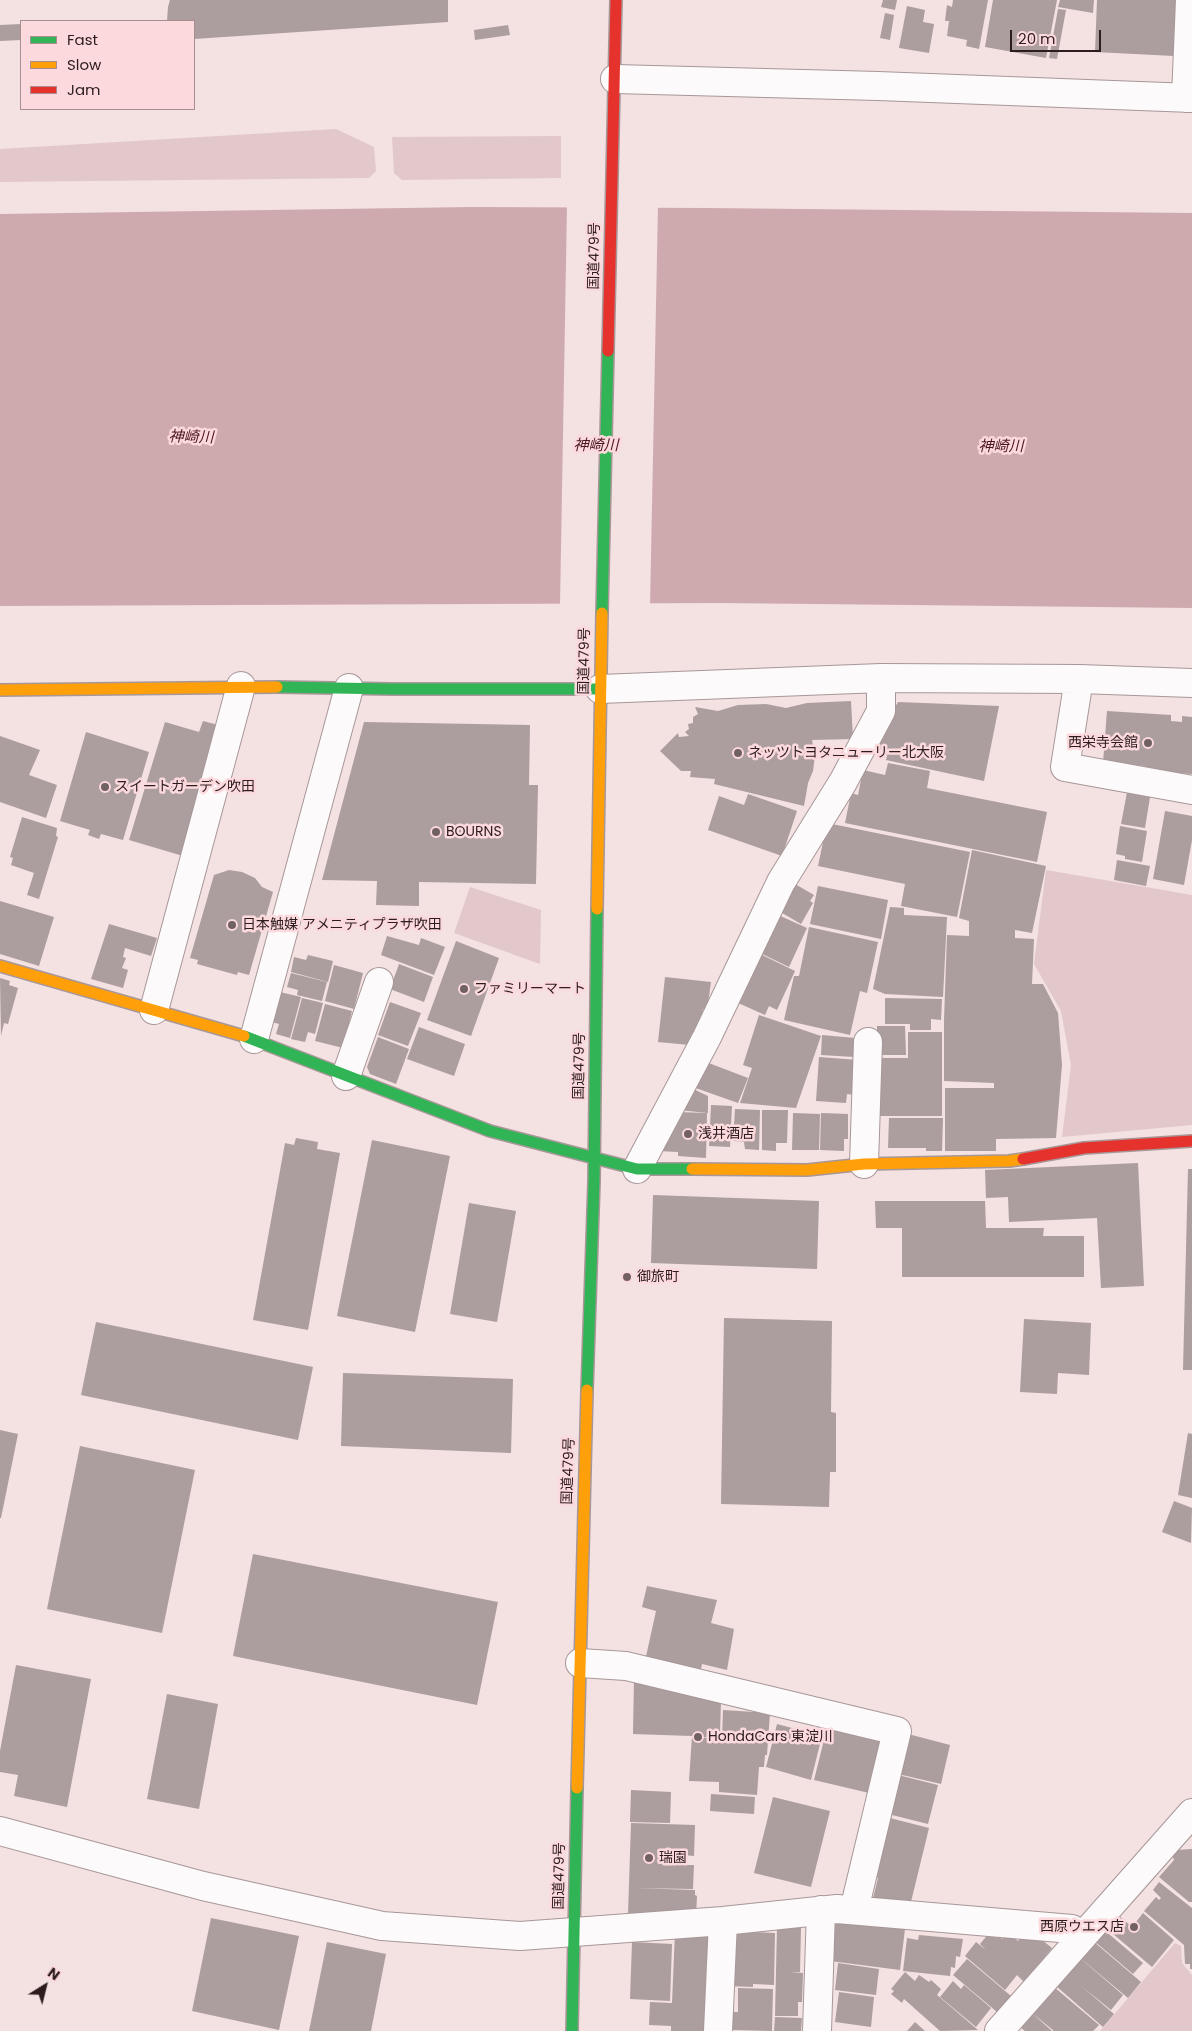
<!DOCTYPE html>
<meta charset="utf-8">
<style>
body{margin:0}
#map{position:relative;width:1192px;height:2031px;overflow:hidden;background:#f4e1e2;font-family:Poppins,sans-serif}
canvas{display:block}
.legend{position:absolute;left:20px;top:20px;width:175px;height:90px;box-sizing:border-box;background:#fcd9dc;border:1px solid #a98d90;margin:0;padding:6px 9px;list-style:none;font-size:15px;color:#2c1c1e}
.legend li{display:flex;align-items:center;gap:10px;height:25px}
.legend b{width:25px;border:1px solid #a98d90}
.north{position:absolute;left:20px;top:1961px;width:50px;height:50px;-webkit-text-stroke:4px #fcd9dc;paint-order:stroke;rotate:36deg;font-size:14px;font-weight:700;line-height:20px;text-align:center;color:#2c1c1e}
.north::after{content:'';display:block;margin:auto;width:18px;height:22px;background:#2c1c1e;clip-path:polygon(50% 0,100% 100%,50% 72%,0 100%)}
.scale{position:absolute;left:1010px;top:30px;width:91px;height:22px;box-sizing:border-box;border:2px solid #2c1c1e;border-top:0;padding-left:6px;font-size:15px;line-height:18px;white-space:nowrap;color:#2c1c1e;-webkit-text-stroke:4px #fcd9dc;paint-order:stroke}
</style>
<div id="map">
<canvas width="1192" height="2031"></canvas>
<ul class="legend">
<li><b style="height:6px;background:#30b455"></b>Fast</li>
<li><b style="height:6px;background:#ff9f0a"></b>Slow</li>
<li><b style="height:6px;background:#e5322d"></b>Jam</li>
</ul>
<div class="north">N</div>
<div class="scale">20 m</div>
</div>
<script>
const ctx = document.querySelector('canvas').getContext('2d');
ctx.lineJoin = 'round';
function fill(path, color) { ctx.fillStyle = color; ctx.fill(path, 'evenodd'); }
const toPath = rows => new Path2D(rows.map(r => 'M' + r).join(''));
function strokePath(path, color, width, dash) { ctx.strokeStyle = color; ctx.lineWidth = width; ctx.lineCap = dash ? 'butt' : 'round'; ctx.setLineDash(dash || []); ctx.stroke(path); }
function drawText(font, color, halo, rows, align = 'center') {
  ctx.font = font + ' Poppins,"Noto Sans JP",sans-serif'; ctx.lineWidth = 5; ctx.setLineDash([]); ctx.textBaseline = 'middle'; ctx.strokeStyle = halo; ctx.fillStyle = color; for (const [text, x, y, turn = 0] of rows) {
    ctx.save(); ctx.translate(x, y); ctx.rotate((+turn || 0) * Math.PI / 180); ctx.textAlign = isNaN(turn) ? turn : align; if (halo) ctx.strokeText(text, 0, 0); ctx.fillText(text, 0, 0); ctx.restore();
  }
}
const green = toPath([
 [336,129,374,147,376,171,369,178,0,182,0,149],
 [561,136,561,178,402,180,394,173,392,137],
 [1046,870,1192,895,1192,1125,1062,1137,1071,1065,1061,1011,1034,964],
 [470,887,541,910,540,964,454,933],
 [1175,1943,1181,1946,1182,1963,1192,1975,1192,2031,1100,2031]
]);
const water = toPath([
 [472,207,707,208,1192,213,1192,608,720,603,0,606,0,214]
]);
const pier = toPath([
 [567,205,658,205,650,606,560,606]
]);
const building = toPath([
 [170,0,448,0,448,22,194,39,194,21,167,21,168,7],
 [883,0,897,0,895,10,881,7],
 [953,0,988,0,979,49,966,46,967,40,947,36,949,21,945,21,947,5,952,7],
 [993,0,1057,0,1046,58,985,47],
 [1060,0,1094,0,1093,13,1058,7],
 [1097,0,1177,0,1174,56,1095,52],
 [907,6,925,10,923,22,934,24,929,53,899,48],
 [1058,9,1066,10,1057,59,1049,58],
 [885,13,894,15,890,40,880,38],
 [21,24,21,40,0,41,0,25],
 [508,25,510,35,475,40,474,30],
 [851,701,853,739,812,740,815,755,813,771,808,783,804,806,714,784,715,779,690,777,691,771,681,771,660,751,678,733,679,737,689,736,685,732,689,729,688,724,693,723,693,717,698,714,695,707,718,711,738,705,766,704,786,708,807,703],
 [898,702,999,706,984,781,886,760,888,752,872,746],
 [1107,711,1171,715,1171,721,1182,722,1182,716,1192,717,1192,774,1145,771,1145,766,1103,763],
 [203,721,222,726,183,856,129,840,165,722,199,732],
 [364,722,530,725,529,785,538,785,536,884,419,882,419,906,376,905,377,881,322,880],
 [86,732,149,752,123,840,101,834,99,839,88,835,90,830,60,821],
 [0,736,40,750,29,775,57,785,46,818,0,802],
 [888,763,930,771,927,788,1047,812,1037,862,845,823,851,793,858,795,863,770,885,775],
 [1128,787,1151,791,1145,828,1121,824],
 [748,794,797,811,782,856,708,830,719,796,744,805],
 [1165,811,1192,816,1192,840,1184,885,1153,879],
 [22,817,57,828,56,836,58,837,39,899,27,895,34,873,11,865,13,858,10,857],
 [827,823,970,852,957,917,901,906,905,884,818,866],
 [1120,826,1147,831,1142,862,1125,859,1125,856,1116,854],
 [972,850,1046,866,1032,933,1015,930,1015,938,1034,939,1032,984,1043,984,1058,1013,1062,1065,1056,1138,996,1139,996,1151,945,1151,945,1088,994,1088,994,1083,944,1081,944,1020,947,935,969,936,969,921,959,918],
 [1117,860,1150,866,1146,886,1114,880],
 [229,870,242,872,255,878,262,887,273,892,249,975,238,972,237,975,197,964,198,960,190,958,214,875],
 [795,884,814,895,810,901,813,903,801,924,777,910],
 [818,886,888,900,881,939,810,924],
 [0,901,54,917,39,966,0,954],
 [890,907,904,908,904,915,947,917,943,997,885,994,873,989],
 [776,914,807,928,789,967,758,952],
 [109,924,157,938,151,956,125,948,123,957,126,958,122,968,128,970,123,988,91,979],
 [809,927,878,942,867,993,860,991,850,1035,784,1020,794,976,799,976],
 [387,936,419,945,421,938,445,947,434,975,381,955],
 [456,941,499,958,471,1036,427,1020],
 [758,953,795,971,777,1010,769,1006,765,1015,736,1002],
 [308,955,333,961,328,982,291,972,294,957,306,960],
 [399,964,433,977,424,1002,390,989],
 [334,965,363,973,354,1009,325,1001],
 [291,973,327,982,322,1001,297,995,298,990,287,987],
 [665,977,711,982,707,1010,703,1009,700,1034,692,1033,690,1045,658,1042],
 [0,978,10,981,9,985,18,988,8,1024,4,1023,1,1036],
 [280,992,301,997,290,1038,276,1034,279,1024,272,1022],
 [302,998,323,1003,315,1034,308,1032,305,1042,291,1039],
 [885,998,942,999,941,1020,931,1019,931,1030,910,1030,910,1024,885,1024],
 [390,1002,421,1013,408,1046,378,1035],
 [325,1004,352,1011,343,1048,315,1041],
 [759,1015,821,1036,796,1108,740,1103,752,1068,743,1065],
 [877,1026,905,1026,906,1055,877,1055],
 [419,1027,465,1044,454,1076,407,1059],
 [908,1032,942,1032,942,1116,879,1116,880,1058,908,1058],
 [822,1035,855,1038,854,1057,821,1055],
 [378,1037,409,1049,396,1084,370,1074,367,1067],
 [819,1057,858,1060,856,1095,847,1094,846,1103,816,1101],
 [706,1062,748,1078,738,1103,690,1086],
 [689,1087,708,1096,708,1113,678,1110],
 [711,1105,732,1106,730,1147,709,1146],
 [735,1109,760,1110,759,1150,745,1149,744,1142,733,1141],
 [762,1110,788,1110,787,1143,776,1143,776,1151,762,1150],
 [677,1112,707,1113,706,1158,678,1156,678,1152,658,1151],
 [793,1113,820,1114,819,1150,792,1150],
 [821,1113,848,1114,848,1139,844,1139,844,1151,820,1150],
 [889,1118,943,1118,942,1151,926,1151,926,1148,888,1148],
 [296,1138,318,1142,317,1149,340,1153,308,1330,253,1320,285,1143,294,1145],
 [372,1140,450,1156,415,1332,337,1316],
 [1138,1163,1144,1286,1101,1288,1097,1218,1009,1222,1008,1197,986,1198,985,1170],
 [1188,1169,1192,1169,1192,1370,1183,1370],
 [653,1195,819,1201,817,1269,651,1263],
 [875,1201,985,1201,986,1228,1044,1228,1043,1236,1084,1236,1084,1277,902,1277,902,1228,876,1228],
 [469,1203,516,1211,497,1322,450,1314],
 [724,1318,832,1321,831,1412,836,1413,836,1472,830,1472,829,1507,721,1504],
 [1024,1319,1091,1323,1089,1375,1058,1373,1057,1394,1020,1392],
 [96,1322,313,1367,298,1440,81,1395],
 [343,1373,513,1379,511,1453,341,1446],
 [0,1430,18,1434,1,1518,0,1518],
 [1188,1433,1192,1434,1192,1498,1178,1495],
 [80,1446,195,1470,162,1633,47,1609],
 [1174,1501,1192,1508,1191,1543,1162,1532],
 [253,1554,498,1602,477,1705,233,1656],
 [647,1586,717,1600,711,1623,734,1629,727,1670,702,1664,700,1674,645,1661,656,1611,642,1607],
 [16,1665,91,1679,67,1807,14,1796,18,1775,0,1772,0,1751],
 [634,1678,721,1700,720,1734,715,1734,714,1737,698,1737,722,1739,723,1710,770,1713,767,1755,765,1755,764,1767,759,1767,757,1795,719,1792,719,1782,689,1781,692,1736,633,1734],
 [167,1694,218,1704,199,1809,147,1799],
 [777,1724,822,1736,811,1780,766,1767],
 [827,1728,879,1740,881,1746,869,1793,814,1780],
 [908,1734,950,1745,941,1784,898,1774],
 [898,1775,938,1785,928,1824,888,1814],
 [631,1790,671,1792,670,1823,630,1822],
 [711,1794,755,1797,754,1814,710,1811],
 [773,1797,830,1811,811,1887,754,1873],
 [886,1817,929,1828,910,1906,872,1902,878,1878,875,1877],
 [631,1823,695,1825,694,1856,683,1855,683,1865,694,1865,693,1889,635,1888,695,1890,695,1895,697,1896,696,1916,628,1914],
 [1192,1849,1192,1902,1189,1902,1159,1877,1174,1860,1172,1854,1176,1850],
 [1159,1882,1192,1908,1192,1969,1190,1969,1190,1964,1185,1964,1184,1945,1144,1911,1156,1897,1159,1900,1161,1898,1153,1890],
 [1143,1913,1174,1940,1152,1967,1106,1928,1117,1914,1132,1927],
 [211,1918,299,1936,279,2030,192,2011],
 [835,1920,905,1929,900,1970,830,1961],
 [777,1927,801,1928,800,1972,790,1972,803,1973,802,2002,798,2002,798,2016,775,2016],
 [1103,1929,1143,1963,1133,1974,1093,1940],
 [729,1930,754,1930,754,1932,775,1933,774,1985,753,1984,753,1978,753,1987,727,1986],
 [675,1932,715,1933,709,2031,671,2031,671,2026,649,2025,650,2002,672,2003],
 [990,1932,996,1938,998,1936,1002,1939,1004,1936,1008,1938,1011,1935,1018,1941,1023,1935,1036,1935,1052,1948,1024,1982,1017,1975,1005,1990,965,1956,976,1942,986,1950,980,1944],
 [919,1935,963,1939,960,1957,956,1956,955,1968,951,1967,950,1976,903,1971,907,1938,918,1940],
 [1093,1941,1141,1982,1128,1998,1079,1957],
 [327,1942,386,1954,371,2031,309,2031],
 [632,1942,672,1944,670,2001,630,1999],
 [1080,1958,1123,1995,1111,2010,1080,1985,1114,2014,1103,2027,1056,1986],
 [967,1959,1011,1996,997,2012,953,1975],
 [838,1963,879,1969,876,1995,835,1990],
 [905,1972,915,1981,919,1975,929,1982,931,1980,941,1989,937,1995,978,2030,940,2031,904,1999,902,2003,891,1994,894,1991,891,1989],
 [953,1981,961,1989,964,1985,991,2008,976,2027,940,1997],
 [1054,1987,1099,2025,1093,2031,1054,2031,1032,2013],
 [738,1988,773,1989,772,2031,733,2030,733,2012,738,2012],
 [839,1992,874,1997,871,2027,835,2022],
 [1033,2014,1052,2031,1025,2031,1021,2028],
 [775,2017,802,2018,801,2031,774,2031],
 [915,2022,925,2031,907,2031]
]);
const street = toPath([
 [615,79,878,86,1192,98],
 [1186,98,1190,0],
 [1079,679,1065,767,1192,790],
 [600,689,881,678,1079,679,1192,683],
 [154,1010,241,686],
 [254,1039,349,688],
 [346,1076,379,982],
 [864,1164,868,1042],
 [637,1169,707,1037,781,882,843,782,881,711,881,678],
 [580,1663,626,1666,897,1731,854,1910],
 [0,1831,203,1886,382,1926,520,1936,723,1921,837,1909,1072,1929,1081,1936],
 [718,2031,723,1921],
 [817,2031,821,1910],
 [999,2031,1192,1813]
]);
const fast = toPath([
 [602,613,608,351],
 [277,687,392,689,600,689],
 [244,1036,490,1131,637,1169,692,1169],
 [587,1390,594,1181,597,909],
 [572,2031,577,1788]
]);
const slow = toPath([
 [0,690,277,687],
 [597,909,602,613],
 [0,966,244,1036],
 [692,1169,807,1170,864,1164,1009,1161,1023,1159],
 [577,1788,587,1390]
]);
const jam = toPath([
 [608,351,616,0],
 [1023,1159,1084,1148,1192,1141]
]);
const markers = [
 [1148,743,5,"#726163"],
 [738,753,5,"#726163"],
 [105,787,5,"#726163"],
 [436,832,5,"#726163"],
 [232,925,5,"#726163"],
 [464,989,5,"#726163"],
 [688,1134,5,"#726163"],
 [627,1277,5,"#726163"],
 [698,1737,5,"#726163"],
 [649,1858,5,"#726163"],
 [1134,1927,5,"#726163"]
];
const streetNames = [
 ["国道479号",595,256,-89],
 ["国道479号",585,661,-89],
 ["国道479号",580,1066,-89],
 ["国道479号",569,1471,-88],
 ["国道479号",560,1876,-89]
];
const poiNames = [
 ["西栄寺会館",1138,743,"right"],
 ["ネッツトヨタニューリー北大阪",748,753],
 ["スイートガーデン吹田",115,787],
 ["BOURNS",446,832],
 ["日本触媒 アメニティプラザ吹田",242,925],
 ["ファミリーマート",474,989],
 ["浅井酒店",698,1134],
 ["御旅町",637,1277],
 ["HondaCars 東淀川",708,1737],
 ["瑞園",659,1858],
 ["西原ウエス店",1124,1927,"right"]
];
const waterNames = [
 ["神崎川",191,438,1],
 ["神崎川",596,446],
 ["神崎川",1001,447]
];
fill(green, '#e2c8ca');
fill(water, '#ceaaae');
fill(pier, '#f4e1e2');
fill(building, '#ac9d9e');
strokePath(street, '#a79798', 30);
strokePath(fast, '#a79798', 14);
strokePath(slow, '#a79798', 14);
strokePath(jam, '#a79798', 14);
strokePath(street, '#fdfafb', 28);
strokePath(fast, '#30b455', 11);
strokePath(slow, '#ff9f0a', 11);
strokePath(jam, '#e5322d', 11);
for (const [x, y, r, color] of markers) { const dot = new Path2D(); dot.arc(x, y, r, 0, 2 * Math.PI); ctx.fillStyle = color; ctx.fill(dot); strokePath(dot, '#fcd9dc', 2); }
drawText('14px', '#2c1c1e', '#fcd9dc', streetNames);
drawText('14px', '#2c1c1e', '#fcd9dc', poiNames, 'left');
drawText('italic 15px', '#4d1722', '#fcd9dc', waterNames);
</script>
